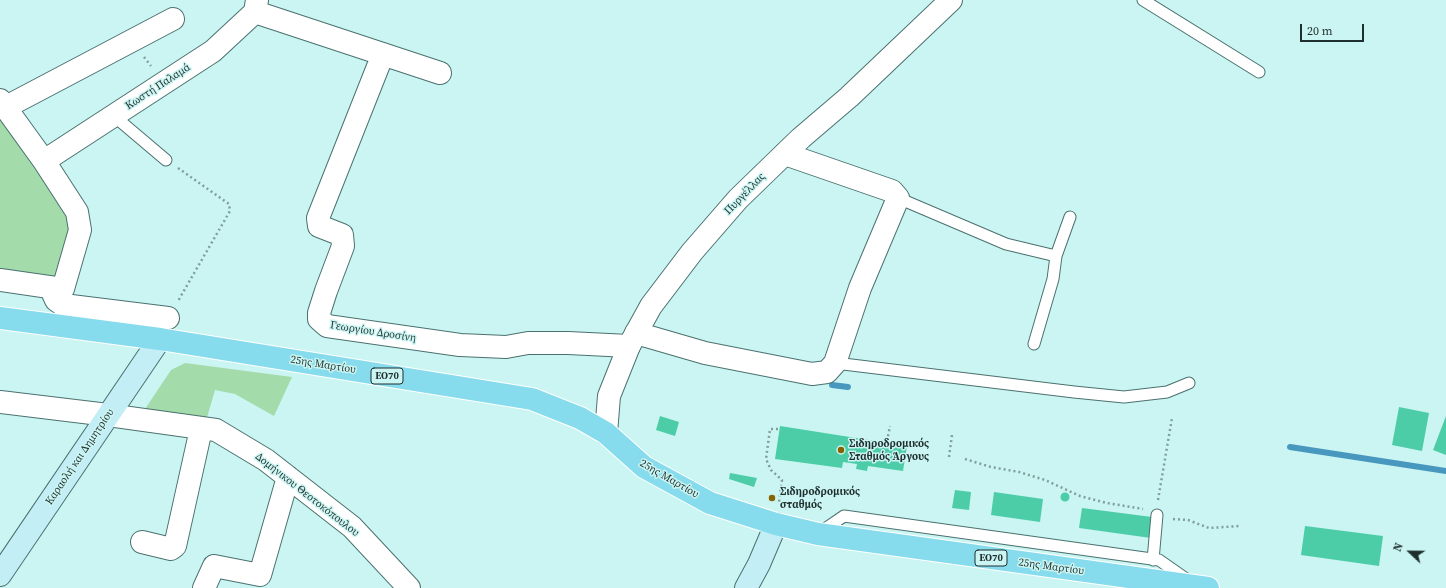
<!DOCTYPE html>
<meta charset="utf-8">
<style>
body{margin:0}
#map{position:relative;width:1446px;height:588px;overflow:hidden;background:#cbf5f2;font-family:"Source Serif 4",serif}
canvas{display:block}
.north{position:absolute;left:1390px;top:532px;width:40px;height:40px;-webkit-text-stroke:3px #cbf5f2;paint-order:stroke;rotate:292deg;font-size:11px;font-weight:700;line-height:16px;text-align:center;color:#1f2f2e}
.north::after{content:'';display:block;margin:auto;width:14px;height:18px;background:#1f2f2e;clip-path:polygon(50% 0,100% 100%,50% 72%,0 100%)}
.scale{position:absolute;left:1300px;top:24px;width:64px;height:18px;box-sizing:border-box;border:2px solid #1f2f2e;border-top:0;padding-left:5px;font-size:12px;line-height:14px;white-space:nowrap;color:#1f2f2e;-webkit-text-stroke:3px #cbf5f2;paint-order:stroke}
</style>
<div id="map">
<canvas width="1446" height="588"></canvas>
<div class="north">N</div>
<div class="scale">20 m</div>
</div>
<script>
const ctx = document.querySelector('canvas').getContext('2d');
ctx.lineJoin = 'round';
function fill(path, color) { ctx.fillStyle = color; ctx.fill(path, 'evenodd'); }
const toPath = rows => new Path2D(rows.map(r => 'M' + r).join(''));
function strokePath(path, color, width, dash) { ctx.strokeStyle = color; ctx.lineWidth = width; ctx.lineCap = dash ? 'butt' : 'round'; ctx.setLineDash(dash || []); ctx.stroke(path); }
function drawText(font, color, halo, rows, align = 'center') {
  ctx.font = font + ' "Source Serif 4",serif'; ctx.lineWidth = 3; ctx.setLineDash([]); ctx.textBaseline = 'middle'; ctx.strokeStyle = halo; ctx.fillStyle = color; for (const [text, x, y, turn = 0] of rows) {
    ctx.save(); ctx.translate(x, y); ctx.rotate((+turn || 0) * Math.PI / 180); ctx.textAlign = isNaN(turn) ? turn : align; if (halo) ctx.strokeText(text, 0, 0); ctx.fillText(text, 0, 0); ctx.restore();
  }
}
const green = toPath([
 [0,114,70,214,73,229,58,281,0,272],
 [185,363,292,377,274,416,235,394,215,390,206,421,141,415,171,370]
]);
const stream = toPath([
 [832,385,848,387],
 [1290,447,1446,471]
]);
const building = toPath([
 [1399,407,1429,413,1422,451,1392,445],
 [660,416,679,422,675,436,656,430],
 [1446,416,1446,455,1433,450],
 [780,426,907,446,903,471,868,466,867,471,856,469,857,464,843,462,842,468,775,459],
 [730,473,757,478,754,487,729,479],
 [955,490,971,492,969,510,952,508],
 [994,492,1043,499,1040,522,991,515],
 '1060.5 497a4.5 4.5 0 1 1 9 0a4.5 4.5 0 1 1-9 0Z',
 [1082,508,1152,517,1151,538,1079,528],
 [1305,526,1383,536,1379,566,1301,555]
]);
const path = toPath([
 [144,57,151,66],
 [178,168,229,204,230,211,178,301],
 [778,429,770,429,766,459,771,470,782,480,779,502],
 [886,446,890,426],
 [949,457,952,435],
 [965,459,991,467,1019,472,1045,480,1080,496,1107,503,1143,509],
 [1158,500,1172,418],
 [1173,519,1188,520,1209,528,1240,526]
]);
const service = toPath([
 [1143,0,1259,72],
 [114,116,166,160],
 [898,198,1006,244,1056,256,1070,217],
 [1034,344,1053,279,1056,256],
 [835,363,1074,392,1124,397,1167,392,1189,383],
 [819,533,844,516,1159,560,1189,581],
 [1153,560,1157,515]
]);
const minor = toPath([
 [255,12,440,73],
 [383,54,318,218,319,226,342,235,343,246,326,291,319,313,319,319,327,326,460,345,506,347,528,343,568,343,629,346],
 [0,100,44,161,77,212,80,230,63,289,0,280],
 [6,107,173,19],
 [44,161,213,51,255,12,257,0],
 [50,287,56,300,63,305,168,318],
 [636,333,705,353,812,374,827,372,835,363,860,288,898,198,892,191,785,154],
 [0,402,108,415,216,430,266,460,352,527,409,588],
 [142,542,171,549,175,546,201,429],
 [204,588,214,566,260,575,288,477]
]);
const tertiary = toPath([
 [606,433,609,396,629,346,651,306,692,252,738,199,801,138,849,97,951,0]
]);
const secondary = toPath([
 [0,575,160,339],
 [746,588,759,564,776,524]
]);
const primary = toPath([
 [0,318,160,339,532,399,580,418,606,433,644,467,710,503,776,524,818,534,1208,588]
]);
const markers = [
 [841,450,4,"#876300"],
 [772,498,4,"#876300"]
];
const shields = [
 [387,376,32],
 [991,558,32]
];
const shieldNames = [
 ["ΕΟ70",387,376],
 ["ΕΟ70",991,558]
];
const streetNames = [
 ["Κωστή Παλαμά",158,87,-33],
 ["Πυργέλλας",745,194,-46],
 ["Γεωργίου Δροσίνη",373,332,9],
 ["25ης Μαρτίου",323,365,9],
 ["Καραολή και Δημητρίου",80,457,-56],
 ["25ης Μαρτίου",669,479,30],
 ["Δομήνικου Θεοτοκόπουλου",307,495,38],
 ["25ης Μαρτίου",1051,567,8]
];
const poiNames = [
 ["Σιδηροδρομικός",849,444],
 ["Σταθμός Άργους",849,457],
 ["Σιδηροδρομικός",780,492],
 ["σταθμός",780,505]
];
fill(green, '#a3dbab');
strokePath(stream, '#4897be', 6);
fill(building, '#4ccda7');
strokePath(service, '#4a716f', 13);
strokePath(minor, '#4a716f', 24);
strokePath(tertiary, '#4a716f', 24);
strokePath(secondary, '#4a716f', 24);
strokePath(primary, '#fff', 24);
strokePath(path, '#809e9c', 2.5, [2, 3]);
strokePath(service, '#fff', 11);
strokePath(minor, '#fff', 22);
strokePath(tertiary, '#fff', 22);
strokePath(secondary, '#c3eef5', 22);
strokePath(primary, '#86dcec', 22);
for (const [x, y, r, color] of markers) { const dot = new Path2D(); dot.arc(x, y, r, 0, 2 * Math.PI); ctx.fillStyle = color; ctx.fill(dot); strokePath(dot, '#cbf5f2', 1.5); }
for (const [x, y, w] of shields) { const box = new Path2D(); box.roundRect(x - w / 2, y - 8, w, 16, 3); ctx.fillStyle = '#cbf5f2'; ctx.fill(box); strokePath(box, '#1f2f2e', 1); }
drawText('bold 10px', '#1f2f2e', null, shieldNames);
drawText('11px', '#1f2f2e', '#cbf5f2', streetNames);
drawText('bold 11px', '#1f2f2e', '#cbf5f2', poiNames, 'left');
</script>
